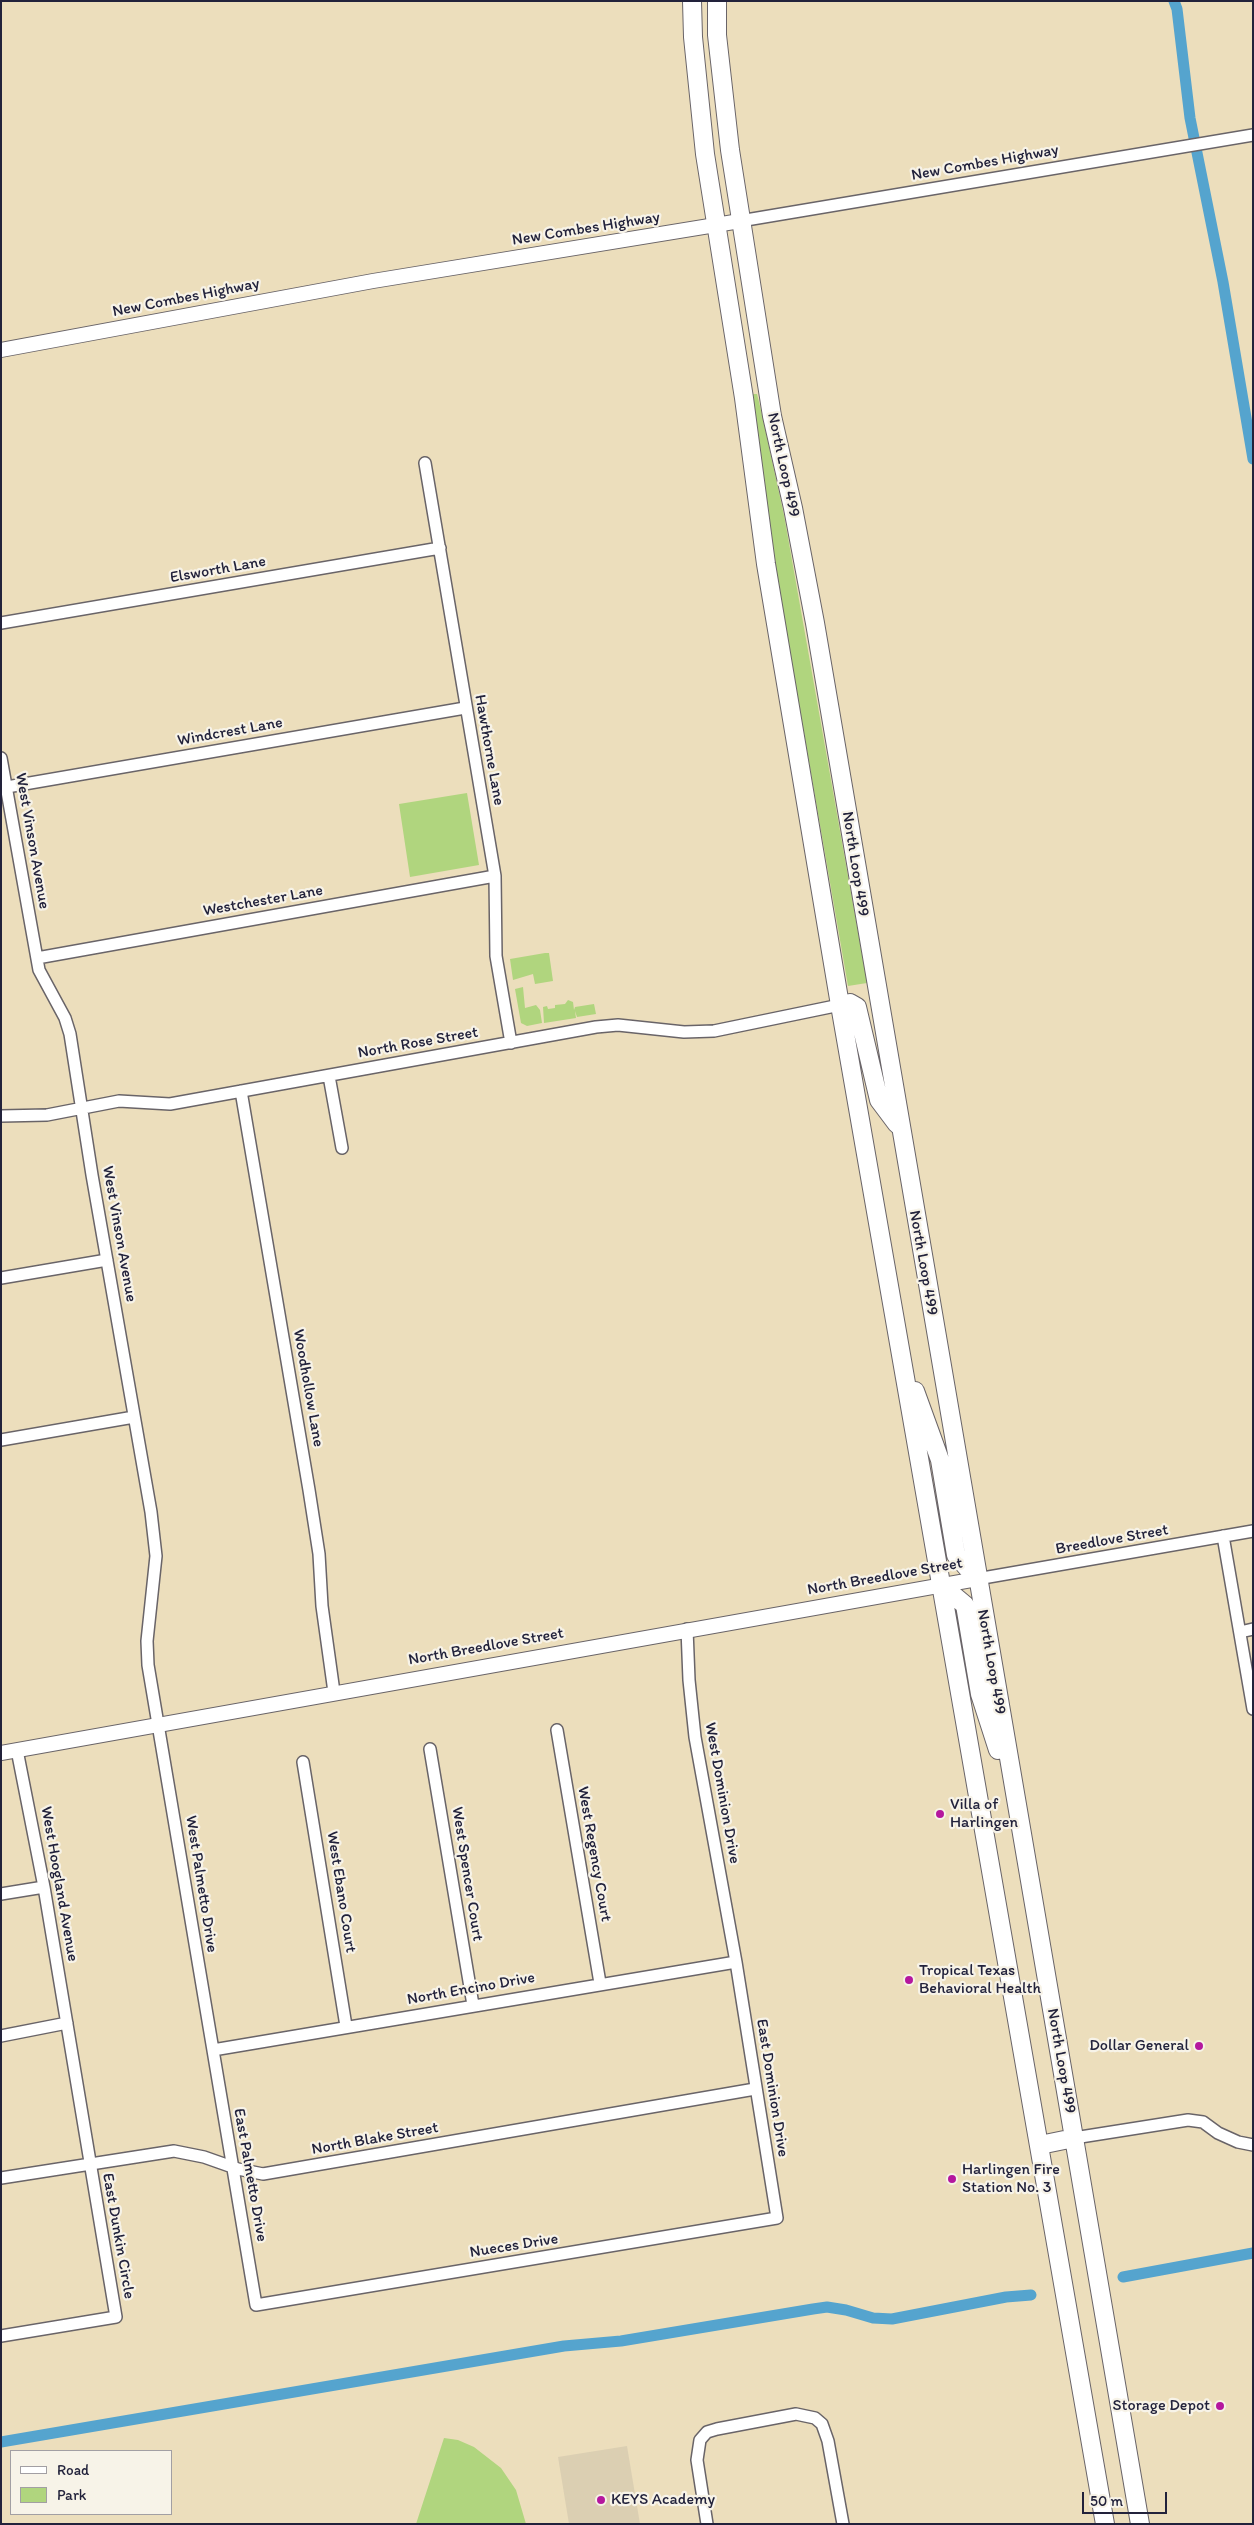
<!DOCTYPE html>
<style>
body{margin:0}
#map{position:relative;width:1254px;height:2525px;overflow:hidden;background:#ecdebc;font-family:Itim,sans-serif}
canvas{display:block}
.frame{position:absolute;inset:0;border:2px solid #22223b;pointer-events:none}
.legend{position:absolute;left:10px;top:2450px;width:162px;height:65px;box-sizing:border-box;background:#f7f3e8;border:1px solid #a29fa3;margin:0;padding:6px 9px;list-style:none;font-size:15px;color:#22223b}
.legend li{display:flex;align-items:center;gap:10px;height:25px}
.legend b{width:25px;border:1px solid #a29fa3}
.scale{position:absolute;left:1082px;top:2492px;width:85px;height:22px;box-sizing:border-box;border:2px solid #22223b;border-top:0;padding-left:6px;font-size:15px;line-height:18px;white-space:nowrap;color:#22223b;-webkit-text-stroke:4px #f7f3e8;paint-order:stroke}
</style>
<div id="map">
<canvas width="1254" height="2525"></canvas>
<div class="frame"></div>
<ul class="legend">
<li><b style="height:6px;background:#fff"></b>Road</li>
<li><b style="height:14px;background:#b0d57e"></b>Park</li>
</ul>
<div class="scale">50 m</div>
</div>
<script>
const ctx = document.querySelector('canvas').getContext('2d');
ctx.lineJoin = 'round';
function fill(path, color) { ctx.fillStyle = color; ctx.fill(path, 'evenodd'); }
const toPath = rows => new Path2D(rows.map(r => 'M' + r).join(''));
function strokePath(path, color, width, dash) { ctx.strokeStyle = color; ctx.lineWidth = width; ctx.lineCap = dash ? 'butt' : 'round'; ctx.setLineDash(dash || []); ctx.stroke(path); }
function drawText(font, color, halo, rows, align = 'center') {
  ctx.font = font + ' Itim,sans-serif'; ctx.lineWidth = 4.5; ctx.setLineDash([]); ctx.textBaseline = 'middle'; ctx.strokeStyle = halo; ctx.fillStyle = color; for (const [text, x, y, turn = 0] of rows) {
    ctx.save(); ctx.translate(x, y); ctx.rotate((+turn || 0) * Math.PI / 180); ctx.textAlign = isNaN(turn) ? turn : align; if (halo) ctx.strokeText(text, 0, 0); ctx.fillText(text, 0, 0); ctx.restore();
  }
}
const built = toPath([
 [627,2446,640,2524,569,2524,558,2457]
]);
const green = toPath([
 [754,394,757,394,760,406,784,515,867,983,848,986,780,595,752,395],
 [467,793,479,865,410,877,399,804],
 [545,953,549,953,553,981,535,984,533,974,513,980,510,959],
 [523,987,525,1008,536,1005,540,1010,542,1023,527,1026,521,1023,515,989],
 [568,1000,573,1002,574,1010,575,1007,594,1004,596,1014,577,1017,575,1011,576,1018,544,1023,543,1007,547,1006,548,1009,555,1008,555,1005,565,1004],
 [444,2438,458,2440,474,2447,501,2468,516,2490,526,2524,416,2524]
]);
const canal = toPath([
 [1174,1,1177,9,1190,118,1223,282,1253,459],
 [1123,2277,1253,2253],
 [1,2442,564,2346,621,2341,813,2309,827,2307,846,2310,873,2318,892,2319,1006,2297,1031,2295]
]);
const minor = toPath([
 [740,221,1253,135],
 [425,463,495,876,496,956,511,1043],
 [1,623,440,548],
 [1,758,39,970,65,1018,70,1034,92,1175,151,1512,156,1556,147,1641,148,1665,256,2305,777,2218,736,1962,695,1737,689,1680,687,1629],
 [1,788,465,708],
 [37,958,495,876],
 [329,1076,342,1148],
 [241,1091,309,1490,319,1554,322,1606,334,1692],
 [1,1116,47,1115,119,1101,170,1104,596,1027,618,1025,684,1032,714,1031,840,1005],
 [1,1278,107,1260],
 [1,1440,134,1417],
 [1223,1536,1253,1709],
 [977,1579,1253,1531],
 [1240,1632,1253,1629],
 [557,1730,600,1983],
 [430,1749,473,2005],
 [303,1762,346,2026],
 [1,1894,44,1887],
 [1,2036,67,2023],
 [213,2050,736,1962],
 [1074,2138,1188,2120,1203,2122,1218,2133,1238,2142,1253,2145],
 [1,2178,174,2151,204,2157,238,2169,263,2174,755,2089],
 [1,2336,116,2317,44,1887,17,1750],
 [707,2524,697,2460,700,2440,707,2432,717,2429,796,2414,815,2418,822,2424,828,2441,843,2524]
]);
const tertiary = toPath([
 [1,350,373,281,740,221],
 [1,1753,977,1579]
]);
const primary = toPath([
 [692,1,693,37,705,154,744,398,766,564,840,1005,1105,2524],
 [717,1,717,35,730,150,772,416,793,508,815,623,1140,2524],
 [840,1005,850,1003,857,1007,879,1100,897,1124],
 [915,1391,940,1460,956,1555,977,1579],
 [941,1585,965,1605,980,1694,998,1750],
 [1040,2145,1074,2138]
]);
const markers = [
 [940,1814,5,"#b5179e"],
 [909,1980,5,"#b5179e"],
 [1199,2046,5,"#b5179e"],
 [952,2179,5,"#b5179e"],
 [1220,2406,5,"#b5179e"],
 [601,2500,5,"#b5179e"]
];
const streetNames = [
 ["New Combes Highway",985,163,-10],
 ["New Combes Highway",586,229,-9],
 ["New Combes Highway",186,298,-11],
 ["North Loop 499",783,465,78],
 ["Elsworth Lane",218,570,-10],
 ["Windcrest Lane",230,732,-10],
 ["Hawthorne Lane",489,750,80],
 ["West Vinson Avenue",32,841,80],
 ["North Loop 499",855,864,81],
 ["Westchester Lane",263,901,-10],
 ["North Rose Street",418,1043,-10],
 ["West Vinson Avenue",119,1234,80],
 ["North Loop 499",923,1263,80],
 ["Woodhollow Lane",308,1388,80],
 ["Breedlove Street",1112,1540,-10],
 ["North Breedlove Street",885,1577,-10],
 ["North Breedlove Street",486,1647,-10],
 ["North Loop 499",991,1662,80],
 ["West Dominion Drive",722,1793,80],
 ["West Regency Court",594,1854,80],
 ["West Spencer Court",467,1874,81],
 ["West Hoogland Avenue",59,1884,80],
 ["West Palmetto Drive",201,1884,81],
 ["West Ebano Court",341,1892,81],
 ["North Encino Drive",471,1989,-10],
 ["North Loop 499",1061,2061,80],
 ["East Dominion Drive",772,2088,81],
 ["North Blake Street",375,2139,-10],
 ["East Palmetto Drive",250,2175,80],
 ["East Dunkin Circle",118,2236,80],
 ["Nueces Drive",514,2246,-9]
];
const poiNames = [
 ["Villa of",950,1805],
 ["Harlingen",950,1823],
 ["Tropical Texas",919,1971],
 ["Behavioral Health",919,1989],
 ["Dollar General",1189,2046,"right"],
 ["Harlingen Fire",962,2170],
 ["Station No. 3",962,2188],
 ["Storage Depot",1210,2406,"right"],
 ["KEYS Academy",611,2500]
];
fill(built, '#dbcfb2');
fill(green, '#b0d57e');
strokePath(canal, '#55a4ce', 11);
strokePath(minor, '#696468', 14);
strokePath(tertiary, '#696468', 16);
strokePath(primary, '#696468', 20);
strokePath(minor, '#fff', 11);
strokePath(tertiary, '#fff', 14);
strokePath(primary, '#fff', 18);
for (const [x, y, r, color] of markers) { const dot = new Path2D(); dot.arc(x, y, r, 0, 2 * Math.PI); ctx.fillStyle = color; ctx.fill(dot); strokePath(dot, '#f7f3e8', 2); }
drawText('16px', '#22223b', '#f7f3e8', streetNames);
drawText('16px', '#22223b', '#f7f3e8', poiNames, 'left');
</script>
